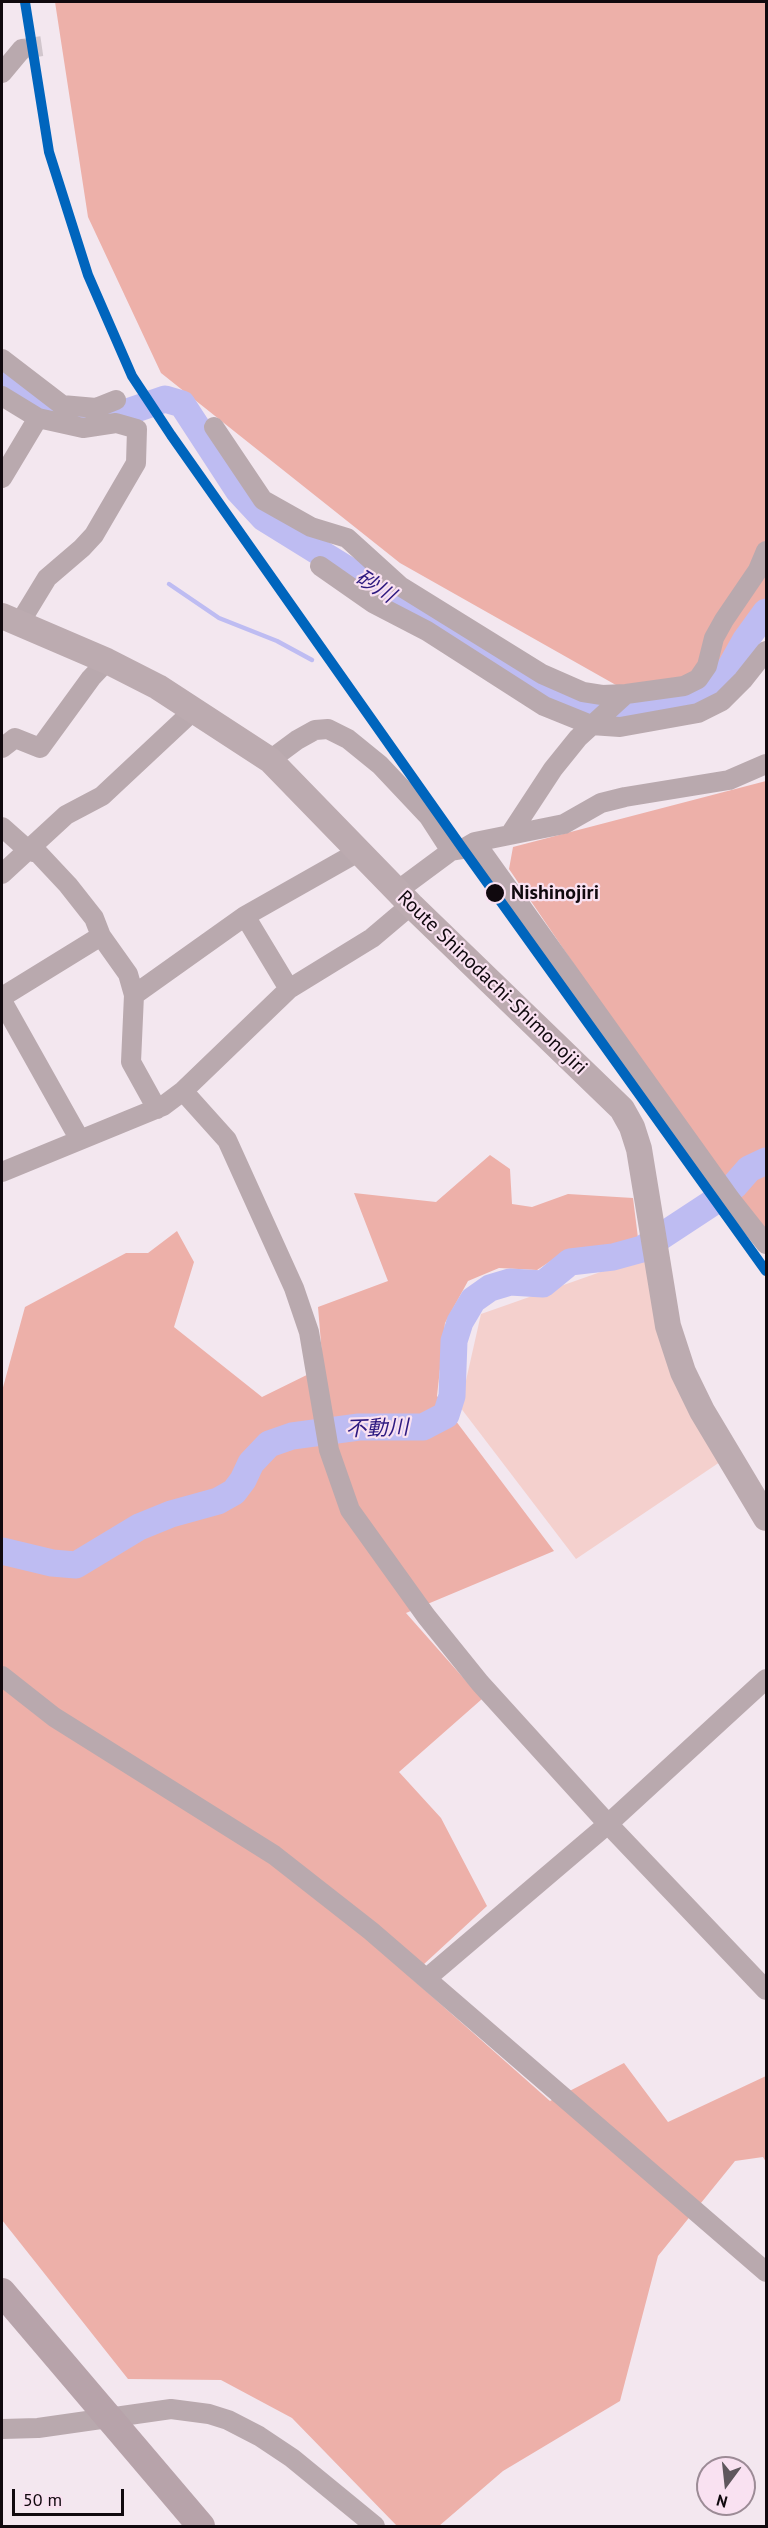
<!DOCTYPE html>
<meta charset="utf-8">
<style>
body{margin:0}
#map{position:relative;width:768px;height:2528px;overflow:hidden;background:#f3e7ef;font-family:"PT Sans",sans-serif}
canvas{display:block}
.frame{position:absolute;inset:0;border:3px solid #10090e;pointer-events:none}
.north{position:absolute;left:696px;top:2456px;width:60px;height:60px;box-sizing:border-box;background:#f9e1f1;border:2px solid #9c8b96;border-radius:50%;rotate:195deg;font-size:16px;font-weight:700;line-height:24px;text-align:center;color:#10090e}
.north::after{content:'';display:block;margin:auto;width:21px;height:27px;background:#5f575d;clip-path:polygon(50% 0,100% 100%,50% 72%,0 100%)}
.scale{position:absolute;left:12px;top:2489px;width:112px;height:27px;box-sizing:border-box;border:3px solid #10090e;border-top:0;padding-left:8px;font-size:18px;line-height:21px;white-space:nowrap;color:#10090e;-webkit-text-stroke:4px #f9e1f1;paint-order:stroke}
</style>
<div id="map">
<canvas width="768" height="2528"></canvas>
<div class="frame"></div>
<div class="north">N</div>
<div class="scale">50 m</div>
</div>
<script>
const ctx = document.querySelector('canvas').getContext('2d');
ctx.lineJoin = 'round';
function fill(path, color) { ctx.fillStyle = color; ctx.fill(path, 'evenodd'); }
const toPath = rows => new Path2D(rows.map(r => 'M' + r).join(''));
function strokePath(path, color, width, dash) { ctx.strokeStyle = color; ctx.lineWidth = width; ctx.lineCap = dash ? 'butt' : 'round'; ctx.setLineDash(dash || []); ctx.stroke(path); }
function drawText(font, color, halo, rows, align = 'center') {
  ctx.font = font + ' "PT Sans","Noto Sans JP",sans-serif'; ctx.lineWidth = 4.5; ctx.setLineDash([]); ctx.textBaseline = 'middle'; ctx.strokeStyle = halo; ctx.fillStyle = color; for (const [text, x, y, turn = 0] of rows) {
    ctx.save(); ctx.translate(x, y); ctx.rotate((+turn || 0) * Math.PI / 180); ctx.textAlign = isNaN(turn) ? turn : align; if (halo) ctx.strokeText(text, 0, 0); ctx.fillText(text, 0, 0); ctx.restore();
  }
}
const green = toPath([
 [649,1255,720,1462,576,1559,460,1407,481,1314]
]);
const forest = toPath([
 [55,2,766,2,766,604,705,680,623,689,400,563,161,373,88,217],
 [766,781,766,1246,509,869,513,847],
 [490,1155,510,1169,512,1204,532,1207,568,1194,633,1198,638,1238,610,1250,566,1251,537,1270,499,1268,468,1281,445,1323,437,1396,554,1551,406,1613,482,1699,399,1772,441,1818,487,1906,410,1977,550,2101,624,2063,668,2122,766,2076,766,2162,763,2157,735,2161,658,2256,620,2401,503,2471,439,2526,397,2526,292,2418,221,2380,128,2379,2,2220,2,1391,25,1307,126,1253,148,1253,177,1231,194,1262,174,1327,262,1397,323,1367,318,1307,388,1281,354,1193,436,1202]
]);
const stream = toPath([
 [169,584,219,618,277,641,312,660]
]);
const river = toPath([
 [2,377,35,404,58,416,88,422,104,420,165,399,182,404,238,490,264,518,550,695,577,707,616,712,677,706,699,700,712,692,722,682,745,641,766,612],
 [2,1551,52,1563,76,1565,139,1527,171,1514,218,1501,234,1492,243,1480,251,1463,269,1444,292,1436,359,1427,423,1427,446,1415,452,1396,454,1341,460,1322,473,1300,490,1288,510,1282,543,1284,570,1262,613,1257,642,1249,712,1203,735,1185,749,1169,766,1161]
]);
const minorTunnel = toPath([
 [22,49,43,46]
]);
const minor = toPath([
 [2,73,22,49],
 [2,359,62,405,96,408,116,400],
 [2,396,38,418],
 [214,427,263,500,311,527,347,538,400,586,542,674,583,692,602,695,626,694,684,686,698,679,707,666,714,638,724,620,758,570,766,551],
 [2,478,38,418,83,428,116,423,137,429,136,463,94,535,82,548,47,578,19,624],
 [320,566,373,603,427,631,544,706,591,725,620,727,698,713,722,701,743,680,766,651],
 [2,748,15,738,40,748,91,678,107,661],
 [270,760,297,740,315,730,328,729,348,739,380,765,429,817,451,851],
 [2,827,29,851,38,853,68,885,94,918,101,936],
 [511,833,553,769,578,738,626,694],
 [475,842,731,1200,766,1244],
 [2,874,66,815,102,796,194,710],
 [397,891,451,851,463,849,475,842,564,824,601,803,625,797,729,780,766,764],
 [245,916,358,852],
 [134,995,131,1062,157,1109],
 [2,997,101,936,128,974,134,995,245,916,289,989],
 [2,1001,80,1140],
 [183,1091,227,1140,294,1288,309,1332,329,1450,350,1510,426,1616,480,1683,608,1824,766,1990],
 [2,1172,163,1106,183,1091,289,989,372,938,411,905],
 [2,1676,54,1717,274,1855,371,1931,766,2272],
 [427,1978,608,1824,766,1679],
 [2,2429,38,2428,171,2409,209,2414,228,2420,259,2436,292,2458,375,2526]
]);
const major = toPath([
 [2,616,107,661,158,687,270,760,411,905,622,1109,632,1127,639,1149,668,1326,683,1372,702,1411,766,1518]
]);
const highway = toPath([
 [2,2292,201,2526]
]);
const rail1 = toPath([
 [25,2,49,152,88,275,132,376,171,435,463,849,766,1271]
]);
const markers = [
 [495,893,10,"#10090e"]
];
const stopNames = [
 ["Nishinojiri",511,893]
];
const streetNames = [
 ["Route Shinodachi-Shimonojiri",492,983,44]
];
const waterNames = [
 ["砂川",375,587,32],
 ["不動川",377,1429,-2]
];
fill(green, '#f4d0cd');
fill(forest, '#edb0a9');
strokePath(stream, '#bebcf2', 4.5);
strokePath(river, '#bebcf2', 27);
strokePath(minorTunnel, '#d1c6cd', 20, [20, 10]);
strokePath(minor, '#b9a9ae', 20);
strokePath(major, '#bcabb0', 26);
strokePath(highway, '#b7a3aa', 28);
strokePath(rail1, '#0065bd', 10);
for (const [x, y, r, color] of markers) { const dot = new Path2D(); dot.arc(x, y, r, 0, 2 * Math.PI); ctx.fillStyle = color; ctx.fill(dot); strokePath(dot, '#f9e1f1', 2); }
drawText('bold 20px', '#10090e', '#f9e1f1', stopNames, 'left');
drawText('20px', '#10090e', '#f9e1f1', streetNames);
drawText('italic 21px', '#2d1980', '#f9e1f1', waterNames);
</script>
